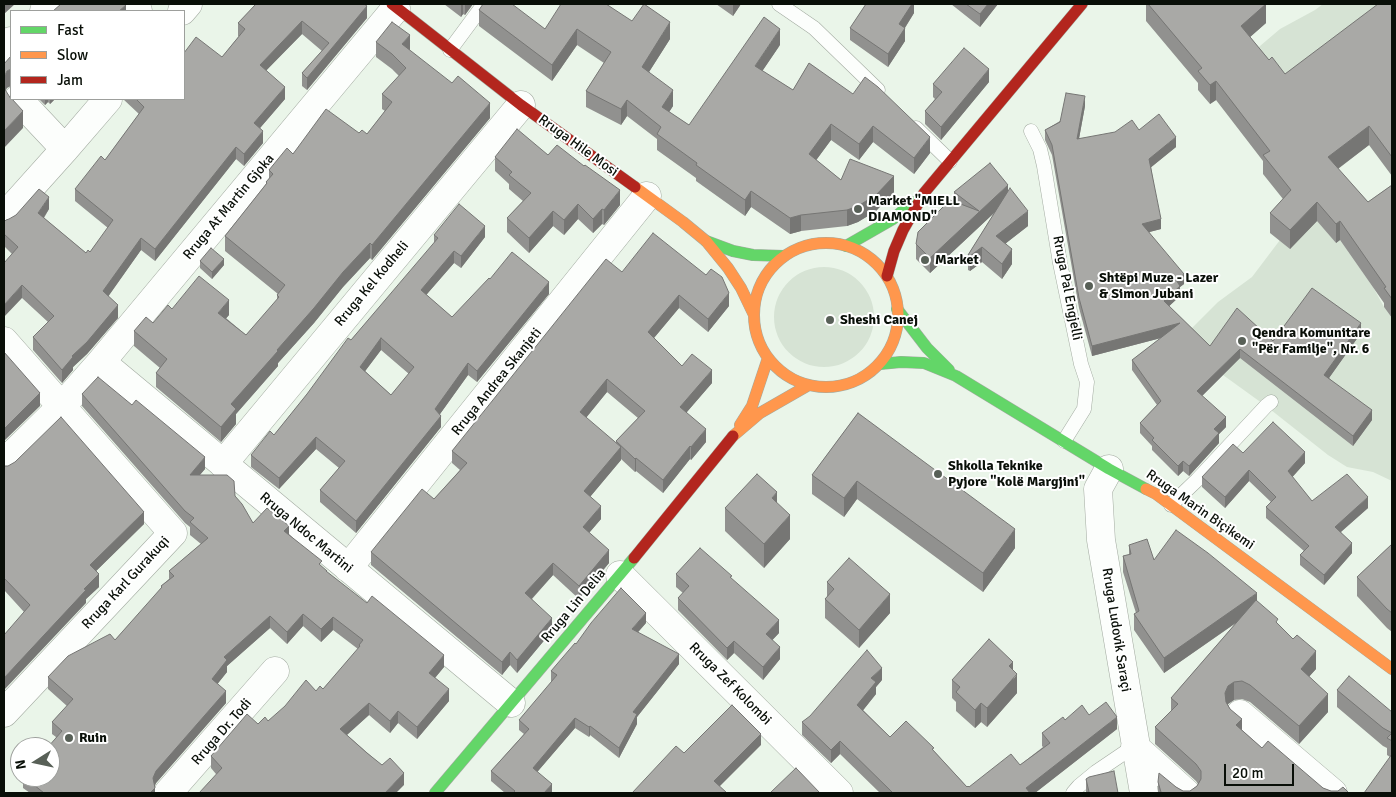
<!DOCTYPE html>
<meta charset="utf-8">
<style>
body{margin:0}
#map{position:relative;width:1396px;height:797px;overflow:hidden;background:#eaf5e9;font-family:Signika,sans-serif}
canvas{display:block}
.frame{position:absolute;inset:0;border:5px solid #090f08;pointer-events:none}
.legend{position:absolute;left:10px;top:10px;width:175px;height:90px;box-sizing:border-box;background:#fff;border:1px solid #9d9f9c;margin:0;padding:6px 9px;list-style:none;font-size:15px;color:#090f08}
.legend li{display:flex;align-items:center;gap:10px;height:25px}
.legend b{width:25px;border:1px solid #9d9f9c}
.north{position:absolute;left:10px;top:737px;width:50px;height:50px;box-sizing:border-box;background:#fff;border:1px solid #9d9f9c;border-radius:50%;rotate:260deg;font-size:14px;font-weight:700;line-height:20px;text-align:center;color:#090f08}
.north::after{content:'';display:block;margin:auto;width:18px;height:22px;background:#586057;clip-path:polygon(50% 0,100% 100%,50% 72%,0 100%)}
.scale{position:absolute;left:1224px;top:764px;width:70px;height:22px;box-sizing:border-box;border:2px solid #090f08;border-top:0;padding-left:6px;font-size:15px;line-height:18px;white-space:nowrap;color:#090f08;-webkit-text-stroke:4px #fff;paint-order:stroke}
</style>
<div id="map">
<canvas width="1396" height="797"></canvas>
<div class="frame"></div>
<ul class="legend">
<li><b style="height:6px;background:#63d668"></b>Fast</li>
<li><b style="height:6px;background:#ff974d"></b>Slow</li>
<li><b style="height:6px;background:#b3261e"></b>Jam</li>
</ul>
<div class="north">N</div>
<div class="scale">20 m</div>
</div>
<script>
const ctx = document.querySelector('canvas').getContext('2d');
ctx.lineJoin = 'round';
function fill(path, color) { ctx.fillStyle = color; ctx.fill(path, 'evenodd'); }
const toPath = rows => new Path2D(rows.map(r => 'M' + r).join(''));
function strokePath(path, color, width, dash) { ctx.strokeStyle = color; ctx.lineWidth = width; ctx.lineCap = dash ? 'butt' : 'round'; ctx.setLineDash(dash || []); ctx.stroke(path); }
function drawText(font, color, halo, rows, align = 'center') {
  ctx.font = font + ' Signika,sans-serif'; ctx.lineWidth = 4; ctx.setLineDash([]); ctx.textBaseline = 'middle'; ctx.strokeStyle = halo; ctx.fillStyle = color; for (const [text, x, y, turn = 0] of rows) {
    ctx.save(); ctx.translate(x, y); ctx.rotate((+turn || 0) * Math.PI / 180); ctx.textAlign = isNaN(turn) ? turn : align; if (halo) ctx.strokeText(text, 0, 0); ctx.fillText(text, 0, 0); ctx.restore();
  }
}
const green = toPath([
 [1323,4,1392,4,1285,93,1256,51,1260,46,1280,29,1315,10],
 [1299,199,1336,243,1340,240,1373,287,1384,307,1392,318,1392,481,1373,472,1347,467,1328,455,1266,406,1223,375,1187,336,1192,328,1218,302,1252,277,1280,240],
 '774 317a50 50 0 1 1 100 0a50 50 0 1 1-100 0Z'
]);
const lane = toPath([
 [779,4,814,28,878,90],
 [450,50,484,4],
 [916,128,950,161],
 [1031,131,1040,149,1044,166,1060,263,1081,364,1087,382,1084,409,1064,441],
 [1171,505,1197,480,1266,406,1271,402],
 [1073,793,1079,786,1096,772,1127,751,1135,747]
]);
const street = toPath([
 [130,4,138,11],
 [44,11,52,4],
 [182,11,188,4],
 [4,48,11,41],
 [18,99,65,149],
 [4,217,65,149,108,99],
 [4,341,173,533,4,713],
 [101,362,511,703],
 [4,463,62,406,101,362,396,8],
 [223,464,521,105],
 [1109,469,1098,489,1101,540,1144,793],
 [348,568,647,196],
 [620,575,839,793],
 [1240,714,1333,793],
 [1135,747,1186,793],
 [168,793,275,671]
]);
const fast = toPath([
 [706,241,733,251,753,255,784,256],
 [846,246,893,219,913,202],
 [897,309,927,348,949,370],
 [880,364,901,362,924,363,956,376,1109,469,1146,489],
 [435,793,634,558]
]);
const slow = toPath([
 [635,187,683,222,706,241,728,268,741,288,754,315],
 '754 315a72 72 0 1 1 144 0a72 72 0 1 1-144 0Z',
 [740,425,752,406,768,358],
 [733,436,760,413,807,386],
 [1146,489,1156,494,1392,669]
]);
const jam = toPath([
 [392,4,521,105,635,187],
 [887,276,894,251,903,230,924,193,1082,4],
 [634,558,733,436]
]);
const wall = toPath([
 [254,4,364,4,367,18,307,90,302,86,302,73,322,51,302,34,266,70,285,99,260,128,263,143,244,166,236,159,155,261,141,250,108,296,118,318,87,354,73,367,73,370,62,383,33,350,33,337,48,322,22,298,12,254,4,246,4,222,49,209,44,218,86,253,90,252,108,228,75,201,75,189,105,160,139,114,123,99,184,99,222,57,239,36,238,36,238,23,256,5],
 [444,4,473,4,465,15,463,14,461,17],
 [716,4,741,4,733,16],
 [914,4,914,13,905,28,905,41,888,67,850,40,850,28],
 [951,4,998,4,980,27],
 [1146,4,1266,4,1266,23,1250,37,1269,60,1285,74,1392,4,1392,176,1369,145,1338,169,1368,202,1392,185,1392,318,1384,307,1384,303,1340,240,1336,243,1317,221,1290,249,1270,233,1270,213,1283,199,1263,174,1263,161,1216,100,1210,104,1198,90,1198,83,1146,21],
 [479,10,545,29,632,21,670,39,649,72,673,106,669,112,689,125,780,45,762,71,793,90,809,63,930,153,914,174,873,142,859,160,831,140,816,160,841,180,894,192,876,211,858,222,847,226,801,231,790,234,751,207,745,216,696,181,696,178,657,150,657,139,627,116,621,125,586,107,586,91,604,63,577,45,552,81,479,26],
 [376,42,410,50,409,50,490,118,372,260,370,258,343,287,314,323,278,363,278,366,236,414,236,424,221,442,156,387,156,373,160,368,134,346,134,331,153,323,172,309,229,315,226,318,246,335,277,300,277,295,278,294,225,251,225,236,266,184,266,182,269,179,269,170,293,154,359,133,367,134,385,111,382,109,382,94,399,76,392,69,376,57],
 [989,82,941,140,925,124,925,111,935,99,933,97,933,84],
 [39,99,55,99,50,104,48,102,45,105],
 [1085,106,1079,139,1139,130,1176,147,1151,167,1161,229,1149,232,1184,284,1180,287,1180,296,1169,306,1210,346,1361,333,1329,378,1372,420,1353,446,1240,358,1202,396,1226,427,1219,434,1219,443,1189,476,1183,471,1178,476,1152,450,1152,446,1140,433,1140,423,1157,405,1132,370,1132,360,1161,338,1092,356,1079,308,1052,155,1045,140,1045,130],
 [548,155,620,205,604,225,602,224,593,233,578,219,564,235,553,226,529,253,507,232,507,218,523,201,509,189,509,184,495,171,495,157],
 [1008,191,1028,226,1006,243,1012,264,1002,279,982,262,970,271,968,270,968,255,995,212,930,273,916,259,916,244,954,201,954,192],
 [434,235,485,237,461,268,454,263,426,295,452,317,490,279,549,294,477,382,468,375,440,414,441,427,356,533,320,502,320,490,339,468,316,449,279,489,251,467,251,455,274,435,351,340,434,244],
 [381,350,409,374,391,395,365,371],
 [200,261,224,265,212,279,200,268],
 [622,272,729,306,708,332,679,308,654,338,682,366,712,383,686,413,706,442,691,460,690,459,663,493,636,471,635,472,621,459,621,460,590,497,601,519,589,533,609,563,579,599,553,575,532,599,552,631,517,673,510,665,502,675,371,565,371,552,434,499,460,470,452,463,452,451],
 [607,392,638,418,616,441,616,443,586,418],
 [82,394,205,469,199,475,235,496,253,523,289,534,327,572,444,667,435,678,449,701,417,739,398,723,390,733,369,715,347,735,404,785,216,774,211,768,211,756,258,724,268,721,316,691,323,689,358,649,333,630,321,642,303,626,287,644,270,628,227,666,227,672,217,684,226,703,156,783,154,787,155,793,30,793,23,788,23,777,50,777,56,737,52,734,52,722,67,706,48,689,48,677,115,640,161,589,161,586,169,579,169,571,201,544,190,535,190,527,185,523,82,406],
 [858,413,1015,548,983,592,857,499,844,517,812,494,812,475],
 [1243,453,1305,463,1292,477,1312,501,1368,508,1341,532,1352,553,1324,585,1300,565,1300,555,1304,551,1266,518,1266,507,1271,502,1249,481,1225,508,1202,487,1202,477],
 [4,466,144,524,96,571,99,587,86,599,86,603,24,612,4,590],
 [777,503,790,539,764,568,725,531,725,508],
 [1392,544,1392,632,1387,628,1357,596,1357,577],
 [1129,545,1154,560,1257,601,1278,624,1316,669,1309,676,1328,712,1299,744,1250,702,1242,699,1234,700,1228,704,1228,705,1242,730,1262,748,1323,788,1331,791,1349,793,1158,793,1158,782,1176,787,1183,791,1190,791,1197,786,1198,784,1196,781,1155,744,1155,727,1171,711,1171,698,1236,623,1164,673,1134,630,1134,614,1136,613,1123,572,1123,556,1129,555],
 [676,574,732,579,779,633,772,640,780,659,763,680,734,653,727,660,678,610,678,598,683,593,676,587],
 [827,582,890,613,859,648,825,618,825,599,827,597],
 [646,623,638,632,679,664,637,717,637,724,619,758,590,735,589,737,575,728,537,772,552,793,505,793,491,781,491,771,524,734,519,730,519,720,552,682,551,681,551,671,576,644],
 [1013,670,1017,693,987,727,981,722,975,728,956,711,956,702,952,698,952,680],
 [882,680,876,687,876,694,863,710,890,737,934,751,967,787,969,787,1020,765,1043,747,1042,746,1042,733,1065,720,1089,715,1117,729,1035,793,880,793,840,754,831,763,802,735,802,722],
 [1337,690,1392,712,1392,793,1390,757,1387,755,1387,748,1383,746,1337,707],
 [1086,779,1118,793,1086,793]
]);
const shadedWall = toPath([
 [4,4,15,4,4,14],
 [461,4,463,4,463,14,461,17],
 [465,4,473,4,465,15],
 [733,4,741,4,733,16],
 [912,4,914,4,914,13,899,37,899,24],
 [988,4,998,4,980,27,980,14],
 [1266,4,1266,23,1241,45,1241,26],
 [126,5,126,11,119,11],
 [367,6,367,18,307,90,307,78],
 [302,21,302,34,260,77,260,65],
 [670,22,670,39,642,83,642,67],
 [905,28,905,41,888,67,888,54],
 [577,29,577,45,552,81,552,65],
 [780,29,780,45,755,82,755,66],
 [410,35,410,50,402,59,402,44],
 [11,69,11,86,7,88,4,94,4,77,7,71],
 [989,69,989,82,941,140,941,127],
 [1216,81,1216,100,1210,104,1210,85],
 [285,87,285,99,254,135,254,123],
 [673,90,673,106,662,123,662,107],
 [1085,96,1085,106,1077,149,1077,139],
 [45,99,48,99,48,102,45,105],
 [50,99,55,99,50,104],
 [627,100,627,116,621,125,621,109],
 [490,103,490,118,372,260,372,245],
 [23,111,23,128,4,148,4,131],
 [831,124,831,140,809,170,809,154],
 [873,126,873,142,859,160,859,144],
 [1369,126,1369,145,1328,176,1328,157],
 [263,131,263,143,244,166,244,154],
 [930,137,930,153,914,174,914,158],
 [1176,137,1176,147,1149,169,1149,159],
 [236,147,236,159,155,261,155,249],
 [894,176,894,192,876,211,858,222,847,226,847,210],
 [1008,185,1008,200,930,273,930,258],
 [620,190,620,205,604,225,604,210],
 [751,191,751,207,745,216,745,200],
 [49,197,49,209,38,226,38,213],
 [1317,202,1317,221,1290,249,1290,230],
 [578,204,578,219,564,235,564,220],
 [602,209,602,224,593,233,593,219],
 [553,211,553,226,529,253,529,238],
 [1028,211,1028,226,996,251,996,236],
 [801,215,801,231,790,234,790,218],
 [1161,219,1161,229,1142,234,1142,224],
 [1340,221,1340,240,1336,243,1336,224],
 [485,226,485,237,461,268,461,256],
 [141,238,141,250,103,304,103,291],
 [370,243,370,258,343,287,314,323,278,363,278,366,236,414,236,424,221,442,221,427,231,404,277,350,343,272],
 [982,247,982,262,970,271,970,256],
 [1012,249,1012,264,1002,279,1002,264],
 [454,251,454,263,421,301,421,290],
 [224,259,224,265,212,279,212,272],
 [1184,274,1184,284,1180,287,1180,296,1164,311,1164,301,1176,280],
 [549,282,549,294,477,382,477,371],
 [22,285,22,298,4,317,4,305],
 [729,293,729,306,708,332,708,319],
 [679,295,679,308,648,345,648,332],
 [229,300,229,315,218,328,218,313],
 [118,305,118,318,87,354,73,367,73,370,62,383,62,370,72,356],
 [1180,323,1180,333,1092,356,1092,346],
 [1361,323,1361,333,1324,385,1324,375],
 [381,338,381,350,360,378,360,367],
 [1240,349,1240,358,1197,401,1197,391],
 [468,363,468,375,435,421,435,409],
 [712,370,712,383,680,420,680,407],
 [607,379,607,392,580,425,580,412],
 [40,393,40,406,4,441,4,429],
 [1372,410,1372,420,1353,446,1353,436],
 [441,416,441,427,356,533,356,521],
 [1226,417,1226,427,1219,434,1219,443,1189,476,1189,466,1214,429],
 [706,429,706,442,691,460,691,447],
 [316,437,316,449,279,489,279,478],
 [690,446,690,459,663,493,663,480],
 [621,447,621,460,584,504,584,491],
 [1305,452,1305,463,1288,482,1288,471],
 [205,457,205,469,190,487,190,475],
 [636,458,636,471,635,472,635,459],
 [1183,461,1183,471,1178,476,1178,466],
 [1249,470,1249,481,1225,508,1225,497],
 [857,481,857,499,844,517,844,498],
 [777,492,777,516,772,498],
 [1368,497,1368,508,1335,537,1335,527],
 [601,506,601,519,583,540,583,527],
 [144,512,144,524,90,577,90,565],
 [790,515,790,539,764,568,764,544],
 [289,526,289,538,284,531],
 [1015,529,1015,548,983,592,983,573],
 [1352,543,1352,553,1324,585,1324,575],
 [609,550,609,563,579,599,579,586],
 [553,563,553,575,525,606,525,593],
 [99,574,99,587,86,599,86,603,4,690,4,678,84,589],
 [1257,593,1257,608,1164,673,1164,658],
 [890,594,890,613,859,648,859,630],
 [646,613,646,623,632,639,632,629],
 [303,614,303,626,287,644,287,632],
 [270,616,270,628,227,666,227,672,212,691,212,679,224,657],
 [333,617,333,630,321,642,321,629],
 [552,618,552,631,517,673,517,660],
 [779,620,779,633,766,647,766,634],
 [734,641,734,653,727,660,727,648],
 [780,647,780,659,763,680,763,667],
 [1316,651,1316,669,1301,686,1301,669],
 [510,652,510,665,502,675,502,662],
 [679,654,679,664,637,717,637,724,619,758,619,748,633,712],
 [444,655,444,667,429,685,429,673],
 [1013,662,1013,680,1017,674,1017,693,987,727,987,708,1009,666],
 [882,668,882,680,876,687,876,694,857,718,857,705,871,678],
 [1234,682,1234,700,1228,704,1225,711,1225,693,1228,686],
 [449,689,449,701,417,739,417,727],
 [226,691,226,703,156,783,153,790,153,778,156,771],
 [1328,694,1328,712,1299,744,1299,726],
 [369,703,369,715,340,741,340,729],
 [981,703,981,722,975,728,975,710],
 [398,711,398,723,390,733,390,721],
 [1117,717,1117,729,1035,793,1026,793,1026,788],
 [575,718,575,728,533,777,533,768],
 [1242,719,1242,736,1236,725],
 [590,726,590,735,589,737,589,727],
 [761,734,761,745,714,792,714,781],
 [840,741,840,754,831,763,831,750],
 [404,773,404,785,396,793,385,793],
 [552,784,552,793,544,793],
 [155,788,155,793,150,793]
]);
const building = toPath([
 [61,4,125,4,126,5,119,11,53,11,61,4],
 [256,4,364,4,367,6,307,78,302,73,329,43,302,21,260,65,285,87,254,123,263,131,244,154,236,147,155,249,141,238,103,291,118,305,87,342,72,356,73,357,62,370,33,337,54,316,22,285,4,305,4,263,18,247,4,234,4,222,6,220,9,219,16,215,39,189,49,197,38,213,86,253,88,250,90,252,113,220,75,189,101,156,105,160,144,107,136,99,184,99,184,53,196,37,222,57,245,29,238,23,256,4],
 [483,4,512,4,545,29,561,4,606,4,632,21,644,4,670,22,642,67,673,90,662,107,689,125,764,17,780,29,755,66,793,90,809,63,853,94,865,77,878,87,930,137,914,158,873,126,859,144,831,124,809,154,841,180,850,159,894,176,876,195,858,206,847,210,801,215,790,218,751,191,745,200,696,165,697,163,657,134,661,127,627,100,621,109,586,91,611,52,577,29,552,65,479,10,483,4],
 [866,4,912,4,899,24,905,28,888,54,850,28,866,4],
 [966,4,988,4,980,14,966,4],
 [1148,4,1266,4,1241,26,1269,60,1272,57,1285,74,1378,4,1392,4,1392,157,1369,126,1328,157,1368,202,1392,185,1392,299,1384,288,1386,287,1340,221,1336,224,1317,202,1290,230,1270,213,1291,190,1263,155,1270,151,1216,81,1210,85,1198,71,1202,68,1148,4],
 [392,22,410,35,402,44,452,83,458,76,490,103,372,245,370,243,343,272,314,308,277,350,278,351,231,404,236,409,221,427,156,373,167,359,134,331,146,317,153,323,168,305,172,309,199,276,229,300,218,313,246,335,279,297,277,295,285,285,225,236,267,183,266,182,273,174,269,170,287,148,293,154,326,109,359,133,362,130,367,134,392,102,382,94,406,68,392,54,376,42,392,22],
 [964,48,989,69,941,127,925,111,942,92,933,84,964,48],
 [11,56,11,69,7,71,4,77,4,64,11,56],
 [4,88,11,99,12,99,23,111,4,131,4,88],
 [1066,93,1085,96,1077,139,1115,132,1132,120,1139,130,1159,114,1176,137,1149,159,1161,219,1142,224,1184,274,1176,280,1180,286,1164,301,1210,346,1237,308,1273,341,1312,288,1361,323,1324,375,1372,410,1353,436,1240,349,1197,391,1226,417,1214,429,1219,433,1189,466,1183,461,1178,466,1152,440,1154,438,1140,423,1161,401,1132,360,1180,323,1092,346,1079,298,1052,145,1045,130,1060,122,1066,93],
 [517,129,548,155,557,145,584,166,585,165,620,190,604,210,602,209,593,219,578,204,564,220,553,211,529,238,507,218,531,193,509,175,512,172,495,157,517,129],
 [990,163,1008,185,930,258,916,244,918,232,950,200,979,211,954,192,990,163],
 [1010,188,1028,211,996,236,1012,249,1002,264,982,247,970,256,968,255,1010,188],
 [459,204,485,226,461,256,454,251,421,290,452,317,489,278,490,279,512,252,549,282,477,371,468,363,435,409,441,416,356,521,320,490,345,461,316,437,279,478,251,455,270,431,274,435,307,394,348,338,351,340,438,238,434,235,459,204],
 [381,338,414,367,391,395,360,367,381,338],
 [653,233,706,275,711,269,722,277,729,293,708,319,679,295,648,332,682,366,692,354,712,370,680,407,706,429,691,447,690,446,663,480,636,458,635,459,616,441,645,411,607,379,580,412,621,447,584,491,601,506,583,527,609,550,579,586,553,563,525,593,552,618,517,660,510,652,502,662,371,552,422,489,434,499,467,463,452,451,606,259,622,272,653,233],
 [211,248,224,259,212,272,200,261,211,248],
 [4,352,40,393,4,429,4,352],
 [98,377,132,405,136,400,205,457,190,475,227,475,234,481,235,496,242,504,253,523,267,508,289,526,284,531,322,561,319,564,327,571,326,571,367,603,372,596,444,655,429,673,449,689,417,727,398,711,390,721,369,703,340,729,367,753,382,765,390,758,404,773,385,793,199,793,222,768,211,756,247,714,258,724,265,717,268,721,285,706,306,680,316,691,320,686,323,689,360,646,359,645,363,640,333,617,321,629,303,614,287,632,270,616,224,657,227,660,212,679,226,691,156,771,153,778,155,788,150,793,44,793,24,777,50,777,50,747,48,747,62,731,52,722,73,699,48,677,68,656,110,634,115,640,162,587,161,586,174,576,169,571,208,538,190,522,194,518,185,511,82,394,98,377],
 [858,413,1015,529,983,573,857,481,844,498,812,475,858,413],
 [61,417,144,512,90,565,99,574,84,589,86,590,4,678,4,635,30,605,4,578,4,466,8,466,15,462,61,417],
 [1273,422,1305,452,1288,471,1312,501,1347,474,1368,497,1335,527,1352,543,1324,575,1300,555,1309,546,1266,507,1276,497,1249,470,1225,497,1202,477,1233,444,1243,453,1273,422],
 [757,474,777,492,772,498,790,515,764,544,725,508,757,474],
 [1176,530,1208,553,1257,593,1164,658,1134,614,1139,611,1123,556,1131,554,1129,545,1147,539,1154,560,1176,530],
 [1392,544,1392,613,1387,609,1357,577,1392,544],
 [700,548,732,576,730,577,779,620,766,634,780,647,763,667,734,641,727,648,678,598,689,586,676,574,700,548],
 [849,558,890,594,859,630,825,599,834,589,827,582,849,558],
 [621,588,646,613,632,629,679,654,633,712,637,714,619,748,590,726,589,727,575,718,533,768,552,784,544,793,513,793,515,791,491,771,529,729,519,720,557,675,551,671,575,643,576,644,591,623,621,588],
 [1256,600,1278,619,1276,622,1293,639,1297,635,1316,651,1301,669,1328,694,1299,726,1250,685,1242,681,1234,682,1228,686,1225,693,1226,702,1230,709,1242,719,1236,725,1262,748,1268,741,1323,788,1331,791,1338,791,1343,787,1349,793,1162,793,1161,792,1158,782,1159,773,1176,787,1183,791,1190,791,1197,786,1201,779,1201,771,1196,764,1155,727,1178,704,1171,698,1256,600],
 [989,639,1013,662,1009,666,1017,674,987,708,981,703,975,710,956,692,960,687,952,680,989,639],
 [867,650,882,668,871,678,876,682,857,705,890,737,906,721,934,748,932,749,967,787,968,786,969,787,1011,754,1020,765,1050,743,1042,733,1063,717,1065,720,1082,705,1089,715,1106,702,1117,717,1026,788,1030,793,893,793,840,741,831,750,802,722,810,716,867,650],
 [1349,676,1392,712,1392,741,1387,738,1392,733,1383,728,1337,690,1349,676],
 [732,705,761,734,714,781,727,793,632,793,676,746,684,753,732,705],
 [1392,754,1392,793,1364,793,1392,754],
 [796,768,820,793,770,793,796,768],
 [1114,771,1118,793,1083,793,1089,792,1086,779,1089,777,1114,771]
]);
const markers = [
 [858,209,5,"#586057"],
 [925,260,5,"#586057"],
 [1089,286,5,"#586057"],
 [830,320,5,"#586057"],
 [1242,341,5,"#586057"],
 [938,474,5,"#586057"],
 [69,738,5,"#586057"]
];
const streetNames = [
 ["Rruga Hile Mosi",578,146,36],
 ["Rruga At Martin Gjoka",229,207,-50],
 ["Rruga Kel Kodheli",372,284,-50],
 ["Rruga Pal Engjelli",1067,288,79],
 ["Rruga Andrea Skanjeti",497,382,-51],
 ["Rruga Marin Biçikemi",1200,510,35],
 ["Rruga Ndoc Martini",306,533,40],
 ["Rruga Karl Gurakuqi",126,583,-47],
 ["Rruga Lin Delia",574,606,-50],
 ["Rruga Ludovik Saraçi",1116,630,81],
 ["Rruga Zef Kolombi",730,684,45],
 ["Rruga Dr. Todi",222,732,-49]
];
const poiNames = [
 ["Market \"MIELL",868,201],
 ["DIAMOND\"",868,217],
 ["Market",935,260],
 ["Shtëpi Muze - Lazer",1099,278],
 ["& Simon Jubani",1099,294],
 ["Sheshi Canej",840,320],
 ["Qendra Komunitare",1252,333],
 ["\"Për Familje\", Nr. 6",1252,349],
 ["Shkolla Teknike",948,466],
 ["Pyjore \"Kolë Margjini\"",948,482],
 ["Ruin",79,738]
];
fill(green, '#d6e3d4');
strokePath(lane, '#a2aaa0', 15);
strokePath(street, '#a2aaa0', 29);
strokePath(fast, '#a2aaa0', 12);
strokePath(slow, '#a2aaa0', 12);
strokePath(jam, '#a2aaa0', 12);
strokePath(lane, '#fcfefc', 14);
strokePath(street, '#fcfefc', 28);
strokePath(fast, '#63d668', 11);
strokePath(slow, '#ff974d', 11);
strokePath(jam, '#b3261e', 11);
fill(wall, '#91918f');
fill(shadedWall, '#767674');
fill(building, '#a9a9a6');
strokePath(building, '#767674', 1);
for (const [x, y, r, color] of markers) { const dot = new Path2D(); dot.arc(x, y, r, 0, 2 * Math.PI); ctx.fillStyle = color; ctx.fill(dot); strokePath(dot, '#fff', 2); }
drawText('14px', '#090f08', '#fff', streetNames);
drawText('bold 14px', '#090f08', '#fff', poiNames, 'left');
</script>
